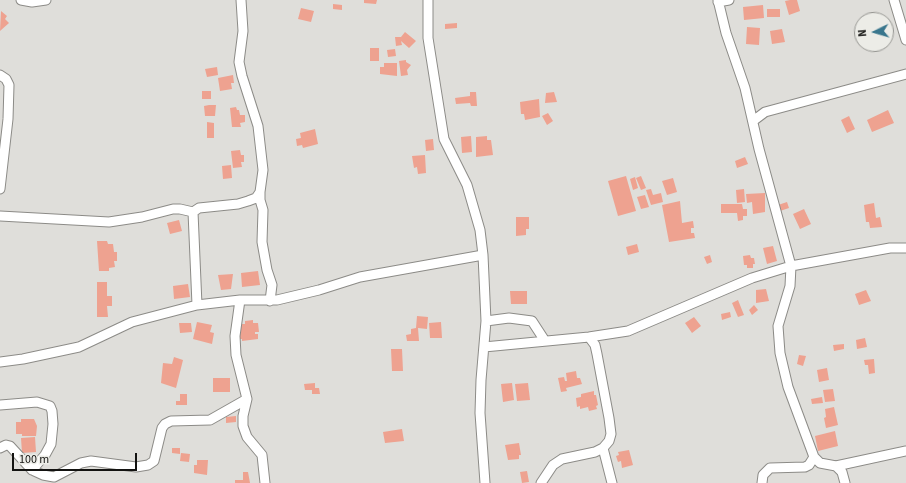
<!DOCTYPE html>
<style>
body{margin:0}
#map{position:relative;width:906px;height:483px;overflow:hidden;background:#dfdeda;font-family:"Source Sans 3",sans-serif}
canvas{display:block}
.north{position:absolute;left:854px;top:12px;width:40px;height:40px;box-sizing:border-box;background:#ecece7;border:1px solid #959591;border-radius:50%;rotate:265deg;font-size:11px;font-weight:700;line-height:16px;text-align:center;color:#131311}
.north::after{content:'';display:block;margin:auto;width:14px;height:18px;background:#39768d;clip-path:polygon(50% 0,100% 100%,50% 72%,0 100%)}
.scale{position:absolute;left:12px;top:453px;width:125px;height:18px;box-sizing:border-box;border:2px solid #131311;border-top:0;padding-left:5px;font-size:12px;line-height:14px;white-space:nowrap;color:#131311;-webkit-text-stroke:3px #ecece7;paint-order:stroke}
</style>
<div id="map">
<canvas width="906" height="483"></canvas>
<div class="north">N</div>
<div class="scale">100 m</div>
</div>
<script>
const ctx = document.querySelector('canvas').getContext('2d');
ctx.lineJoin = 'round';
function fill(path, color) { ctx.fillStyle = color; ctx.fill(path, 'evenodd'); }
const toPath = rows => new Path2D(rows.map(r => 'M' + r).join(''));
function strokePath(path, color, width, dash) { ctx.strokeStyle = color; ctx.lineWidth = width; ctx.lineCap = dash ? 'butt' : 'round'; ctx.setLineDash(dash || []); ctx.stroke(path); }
const building = toPath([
 [364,0,377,0,376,4,364,3],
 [790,0,797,0,800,11,789,15,785,1],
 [333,4,342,5,342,10,333,9],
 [763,5,764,18,744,20,743,7],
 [301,8,314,11,311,22,298,19],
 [767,9,780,9,780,17,767,17],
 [1,11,7,16,5,19,9,23,0,31],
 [457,23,457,28,445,29,445,24],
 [747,27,760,28,759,45,746,44],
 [782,29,785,42,772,44,770,31],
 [405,32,416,41,409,48,401,41,402,45,396,46,395,37,401,37],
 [370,48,379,48,379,61,370,61],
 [395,49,396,56,388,57,387,50],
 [406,60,406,62,411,65,407,70,408,75,401,76,399,61],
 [384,63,397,63,397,76,380,74,380,67,384,67],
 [217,67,218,75,207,77,205,69],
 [233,75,234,83,231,83,232,89,220,91,218,78],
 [202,91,211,91,211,99,202,99],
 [470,92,476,92,477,106,471,106,470,103,456,104,455,98,470,96],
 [554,92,557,102,545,103,546,93],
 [539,99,540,117,525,120,524,114,521,114,520,102],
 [209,105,216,105,215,116,205,116,204,106],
 [236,107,237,110,239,110,240,115,245,115,245,122,240,123,241,127,232,127,230,108],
 [888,110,894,123,872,132,867,120],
 [548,113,553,121,547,125,542,116],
 [849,116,855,129,847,133,841,120],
 [207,122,214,123,214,138,207,138],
 [315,129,318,144,303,148,302,145,297,146,296,139,301,138,300,133],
 [471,136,472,152,462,153,461,137],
 [487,136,487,140,491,140,493,155,476,157,476,137],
 [433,139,434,150,426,151,425,140],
 [240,150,241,155,244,155,244,162,241,162,242,167,233,168,231,151],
 [425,155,426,173,418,174,417,167,414,168,412,156],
 [745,157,748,164,737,168,735,161],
 [231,165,232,178,223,179,222,166],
 [626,176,636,211,618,216,608,181],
 [641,176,646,188,641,190,636,178],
 [635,177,638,188,633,190,630,179],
 [673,178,677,192,667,195,662,181],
 [651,189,653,195,661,193,663,202,651,205,646,190],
 [744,189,745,202,737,203,736,190],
 [765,193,765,212,753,214,752,202,747,203,746,194],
 [645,195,649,207,641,209,637,197],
 [680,201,682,223,693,221,694,228,691,228,691,233,694,233,695,238,669,242,662,205],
 [787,202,789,208,780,211,778,205],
 [874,203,876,218,880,217,882,227,870,228,869,222,866,222,864,205],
 [721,204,742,204,743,209,747,209,747,216,743,216,743,220,738,221,737,213,721,213],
 [804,209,811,224,800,229,793,214],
 [516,217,529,217,529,229,526,229,526,235,516,236],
 [179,220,182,231,170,234,167,223],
 [97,241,107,241,108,244,113,244,114,252,117,252,117,261,114,261,115,267,109,268,109,271,99,271],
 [637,244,639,252,628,255,626,247],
 [773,246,777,261,767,264,763,248],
 [710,255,712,262,707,264,704,257],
 [750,255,751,258,754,258,755,264,753,264,753,268,747,268,747,265,744,265,743,256],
 [258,271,260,285,242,287,241,273],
 [233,274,231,289,221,290,218,275],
 [97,282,107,282,107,296,112,296,112,306,107,306,108,317,97,317],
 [188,284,190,297,174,299,173,286],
 [766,289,769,301,756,303,756,290],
 [866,290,871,301,859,305,855,294],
 [510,291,527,291,527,304,511,304],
 [738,300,744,315,738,317,732,303],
 [754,305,758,310,752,315,749,310],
 [730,312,731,317,722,320,721,314],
 [417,316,428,317,427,329,418,328,419,341,407,341,406,335,411,334,411,329,416,328],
 [694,317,701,326,692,333,685,323],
 [253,320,253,323,258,323,259,332,255,332,255,334,258,334,258,339,242,341,242,339,239,339,241,329,239,329,238,324,245,324,245,321],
 [197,322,212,325,210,332,214,333,212,344,193,339],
 [441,322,442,338,430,338,429,323],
 [179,323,191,323,192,332,180,333],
 [865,338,867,347,857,349,856,340],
 [844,344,844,349,834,351,833,345],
 [391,349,402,349,403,371,392,371],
 [799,355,806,356,803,366,797,364],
 [174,357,183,360,176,388,161,383,163,363,172,364],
 [874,359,875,373,869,374,868,365,865,365,864,360],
 [827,368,829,380,819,382,817,370],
 [576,371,577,378,580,378,582,384,566,388,567,391,561,392,558,378,564,377,565,381,567,381,566,373],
 [213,378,230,378,230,392,213,392],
 [315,383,315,388,319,388,320,394,312,394,312,390,305,390,304,384],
 [512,383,514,400,503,402,501,384],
 [528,383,530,400,517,401,515,384],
 [833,389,835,401,825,402,823,390],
 [594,391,594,395,596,395,598,405,596,406,597,409,589,411,588,407,580,409,580,406,577,407,576,398,581,397,581,394],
 [180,394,187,394,187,405,176,405,176,401,180,401],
 [822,397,823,403,812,404,811,399],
 [834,407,838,425,826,428,824,418,826,417,825,409],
 [236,416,236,422,226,423,226,417],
 [21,419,34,419,37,426,36,436,22,436,22,434,16,434,16,422,21,422],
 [402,429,404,441,385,443,383,432],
 [835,431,838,446,818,451,815,436],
 [35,437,36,452,22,453,21,438],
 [519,443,521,455,519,455,519,459,508,460,505,445],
 [172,448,180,448,180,454,172,453],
 [629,450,633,465,622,468,621,461,618,462,616,456,619,455,618,452],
 [181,453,190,454,189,462,180,461],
 [197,460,208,460,207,475,194,473,194,465,197,465],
 [527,471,529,482,522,483,520,472],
 [243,472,248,472,250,483,235,483,235,480,243,480]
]);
const street = toPath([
 [21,0,32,2,46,0],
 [241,0,243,31,239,62,242,76,258,126,263,170,260,192,260,200,263,210,262,242,267,270,272,285,270,301],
 [428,0,428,38,444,139,467,185,480,230,483,255,486,321,481,380,480,413,485,483],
 [718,0,726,33,745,88,759,149,791,266,790,286,778,326,780,353,788,387,814,457,820,463,836,466,906,451],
 [894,0,906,40],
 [718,2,729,0],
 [0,75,6,79,9,85,8,119,0,189],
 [753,121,765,112,906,74],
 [0,216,109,222,142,217,173,209,180,209,193,212],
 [240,300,235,336,236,355,247,399,243,416,243,426,247,437,262,455,265,483],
 [197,305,193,212,199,208,238,204,248,201,256,198,260,192],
 [486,321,509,318,532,321,545,341],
 [484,347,589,337,628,331,752,278,791,266,890,248,906,248],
 [0,362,23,359,79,347,132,322,197,305,240,300,277,300,319,290,360,277,483,255],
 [0,405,37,402,50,406,52,411,53,424,51,444,45,455,32,470],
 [0,448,6,445,10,446,32,470,43,475,54,477,81,463,91,461,136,467,148,465,154,461,162,428,165,424,171,421,210,420,247,399],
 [603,448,612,483],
 [836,466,842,472,845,483],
 [541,483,553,465,562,459,595,452,603,448,609,441,611,434,609,418,597,354,595,345,589,337],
 [762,483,763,475,770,468,805,467,809,465,814,457]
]);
fill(building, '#eea290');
strokePath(street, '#8c8b87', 11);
strokePath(street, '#fff', 9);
</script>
